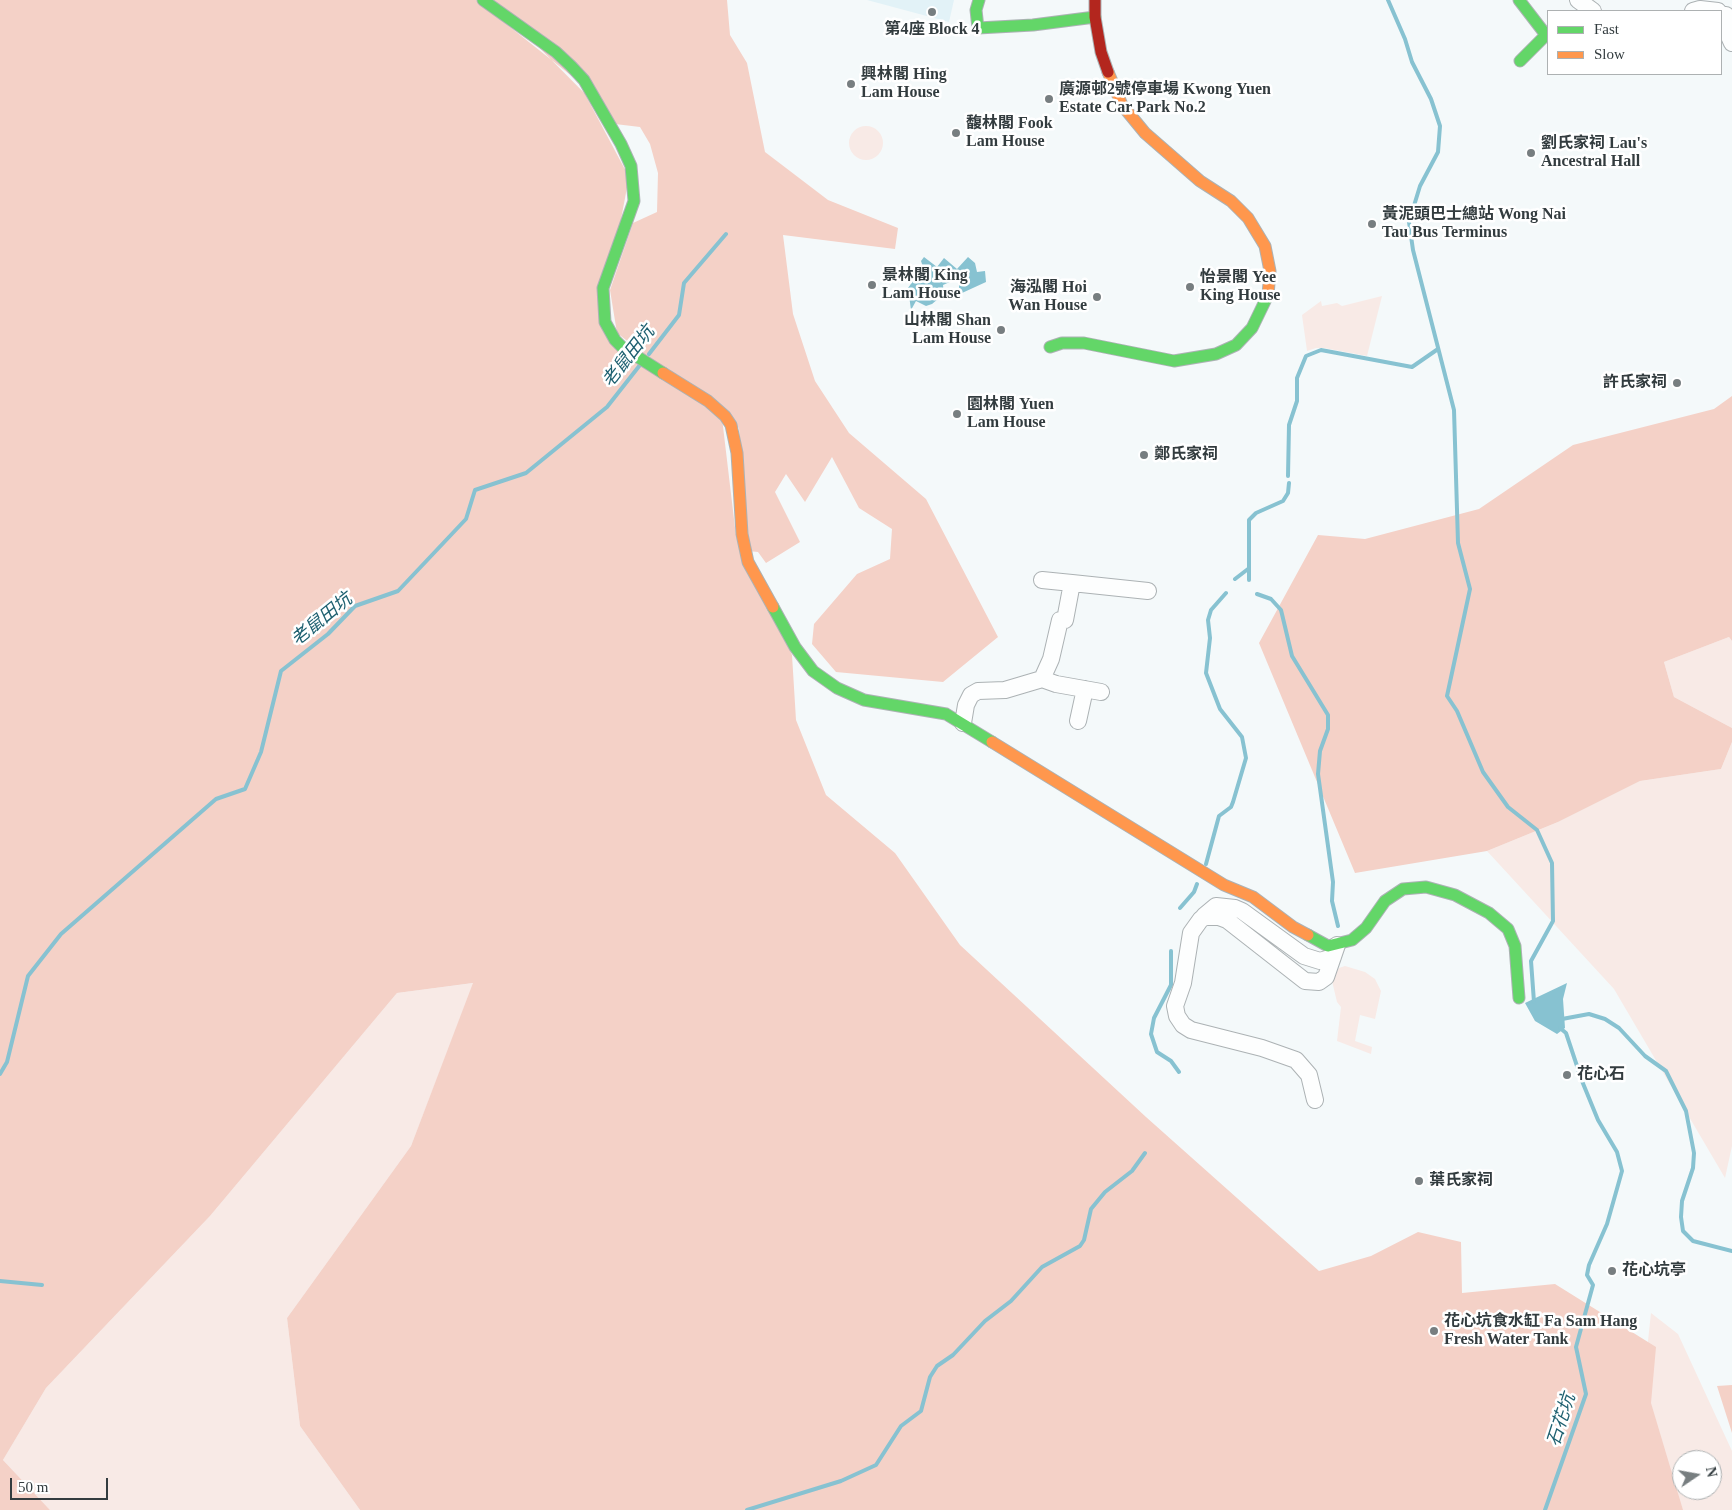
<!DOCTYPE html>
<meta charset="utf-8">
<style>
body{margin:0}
#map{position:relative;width:1732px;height:1510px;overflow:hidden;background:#f4f9fa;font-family:"Times New Roman",serif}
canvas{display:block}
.legend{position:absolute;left:1547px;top:10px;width:175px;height:65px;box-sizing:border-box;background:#fff;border:1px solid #adb1b2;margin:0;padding:6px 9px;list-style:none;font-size:15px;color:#333c3f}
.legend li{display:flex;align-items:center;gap:10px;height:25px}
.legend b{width:25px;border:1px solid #adb1b2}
.north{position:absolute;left:1672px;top:1450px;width:50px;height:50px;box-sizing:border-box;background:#fff;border:1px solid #adb1b2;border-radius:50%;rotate:78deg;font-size:14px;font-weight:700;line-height:20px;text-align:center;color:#333c3f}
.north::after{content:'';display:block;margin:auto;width:18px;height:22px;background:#777e80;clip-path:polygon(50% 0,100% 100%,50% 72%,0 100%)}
.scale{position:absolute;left:10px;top:1478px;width:98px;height:22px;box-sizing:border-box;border:2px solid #333c3f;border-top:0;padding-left:6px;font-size:15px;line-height:18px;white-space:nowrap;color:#333c3f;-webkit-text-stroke:4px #fff;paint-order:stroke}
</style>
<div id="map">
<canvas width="1732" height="1510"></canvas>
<ul class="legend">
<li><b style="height:6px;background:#63d668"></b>Fast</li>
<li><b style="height:6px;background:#ff974d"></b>Slow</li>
</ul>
<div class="north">N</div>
<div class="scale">50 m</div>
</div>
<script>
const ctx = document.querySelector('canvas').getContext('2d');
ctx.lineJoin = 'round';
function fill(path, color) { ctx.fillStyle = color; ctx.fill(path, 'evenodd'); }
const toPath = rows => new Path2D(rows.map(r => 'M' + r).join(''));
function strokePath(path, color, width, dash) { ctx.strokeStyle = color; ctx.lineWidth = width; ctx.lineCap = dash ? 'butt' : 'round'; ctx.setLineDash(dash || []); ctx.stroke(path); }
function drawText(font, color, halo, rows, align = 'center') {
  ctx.font = font + ' "Times New Roman","Noto Sans TC",serif'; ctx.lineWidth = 5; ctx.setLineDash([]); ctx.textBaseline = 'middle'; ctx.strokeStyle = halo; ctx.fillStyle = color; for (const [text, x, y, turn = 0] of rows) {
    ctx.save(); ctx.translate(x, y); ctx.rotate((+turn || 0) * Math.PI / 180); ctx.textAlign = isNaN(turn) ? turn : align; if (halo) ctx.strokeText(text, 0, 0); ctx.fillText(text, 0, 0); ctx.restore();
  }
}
const built = toPath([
 [867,0,954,0,949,22]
]);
const green = toPath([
 '849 143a17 17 0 1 1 34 0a17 17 0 1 1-34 0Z',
 [1382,296,1367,356,1324,348,1316,348,1307,351,1302,315,1321,301,1322,306,1337,303,1342,306],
 [1729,637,1732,641,1732,728,1674,697,1664,662],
 [1732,742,1732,1146,1725,1178,1614,989,1487,851,1558,822,1640,781,1721,769],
 [1345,966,1365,972,1375,979,1381,991,1375,1019,1360,1015,1355,1041,1372,1047,1371,1054,1337,1041,1341,1007,1337,1002,1332,981,1339,968],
 [474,983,411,1146,287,1318,300,1426,360,1510,50,1510,3,1460,46,1388,210,1216,397,993],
 [1651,1313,1678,1334,1732,1451,1732,1510,1663,1510,1641,1406],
 [1682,1460,1712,1460,1712,1490,1682,1490]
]);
const forest = toPath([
 [0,0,476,0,578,81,629,177,601,325,722,418,736,536,792,655,796,720,826,795,895,853,960,945,1146,1117,1319,1271,1371,1256,1418,1232,1461,1242,1462,1293,1555,1284,1656,1347,1651,1403,1683,1510,360,1510,300,1426,287,1318,411,1146,473,983,397,993,210,1216,46,1388,3,1460,50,1510,0,1510],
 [492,0,727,0,730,35,747,63,765,152,828,200,898,228,895,249,783,235,793,314,815,381,849,433,926,499,998,637,943,682,836,672,812,644,814,624,857,574,890,559,892,529,859,508,832,457,805,502,786,474,775,492,800,542,766,563,758,552,748,551,739,428,617,333,610,290,633,223,657,212,658,173,650,144,640,127,615,124],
 [1732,396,1732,641,1729,637,1664,662,1674,697,1732,728,1732,742,1721,769,1640,781,1558,822,1487,851,1355,873,1259,643,1318,535,1365,539,1479,509,1573,445,1714,409],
 [1732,1385,1732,1433,1717,1386]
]);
const water = toPath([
 [924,257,937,267,944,258,957,269,968,257,975,263,977,272,985,271,986,282,962,293,959,290,959,282,952,281,943,285,944,294,932,304,926,306,916,301,911,310,908,288,923,267,921,261],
 [1567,983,1563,999,1565,1028,1557,1034,1535,1021,1525,1003]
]);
const stream = toPath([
 [1388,0,1405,39,1412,62,1431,99,1440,126,1438,152,1420,186,1409,222,1413,250,1454,410,1458,543,1470,589,1447,696,1457,711,1483,772,1508,807,1537,830,1552,863,1553,921,1531,961,1534,1002],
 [649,354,679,315,684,283,726,234],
 [1288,476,1289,425,1297,401,1297,378,1306,356,1321,350,1412,367,1438,349],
 [1235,579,1248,569],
 [1249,580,1249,520,1256,513,1283,501,1288,493,1289,483],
 [1257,594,1271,599,1281,610,1292,656,1328,715,1328,729,1320,751,1318,774,1333,882,1332,901,1338,926],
 [1206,864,1219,816,1231,807,1233,802,1246,758,1242,737,1220,709,1206,673,1210,638,1208,620,1211,610,1226,593],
 [1180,908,1194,892,1197,884],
 [1171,951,1171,985,1154,1018,1151,1034,1157,1052,1171,1061,1179,1072],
 [1562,1019,1589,1014,1605,1019,1619,1028,1645,1056,1666,1071,1686,1111,1694,1153,1693,1168,1682,1201,1681,1217,1683,1231,1693,1241,1732,1251],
 [0,1074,7,1062,28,976,61,934,216,799,245,789,261,752,281,671,328,634,355,606,398,591,466,519,475,490,526,473,607,407,640,365],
 [0,1281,42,1285],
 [747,1510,841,1481,876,1465,901,1426,921,1411,930,1377,937,1366,953,1355,985,1321,1011,1301,1042,1267,1080,1246,1084,1240,1091,1209,1105,1192,1132,1171,1145,1153],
 [1545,1510,1586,1394,1576,1347,1593,1285,1587,1275,1589,1265,1607,1224,1622,1171,1617,1152,1598,1120,1582,1081,1566,1033,1560,1028]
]);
const street = toPath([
 [1578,0,1593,11],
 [1693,11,1700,9,1718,11],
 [1726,15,1728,34,1732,43],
 [1042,580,1072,583],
 [1042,679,1051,659,1060,620,1065,620,1072,583,1148,591],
 [1078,721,1085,689],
 [963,723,966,705,971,695,978,691,1005,690,1042,679,1056,684,1101,692],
 [1204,916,1216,906,1235,908,1242,911,1304,956,1320,961,1333,957],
 [1315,1100,1309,1075,1296,1060,1262,1048,1191,1030,1183,1025,1177,1016,1175,1006,1183,983,1191,933,1201,919,1206,917,1219,917,1227,920,1305,981,1319,982,1326,977,1337,945]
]);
const fast = toPath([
 [483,0,556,52,571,66,584,80,621,144,631,166,634,201,603,288,605,322,615,340,622,347,663,373],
 [979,0,976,10,978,28,1033,25,1095,17],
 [1519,0,1546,35,1520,61],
 [1050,347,1062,343,1084,343,1174,361,1216,354,1236,345,1252,328,1268,295],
 [773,607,795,647,813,671,837,688,864,700,946,714,992,742],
 [1308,935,1328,946,1352,940,1366,928,1385,901,1403,889,1426,887,1455,895,1489,913,1508,929,1515,946,1519,998]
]);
const slow = toPath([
 [1108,72,1122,105,1145,133,1200,181,1231,201,1248,218,1265,246,1270,271,1268,295],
 [663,373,708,401,725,416,731,425,737,453,742,534,748,562,773,607],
 [992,742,1224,885,1253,897,1293,927,1308,935]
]);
const jam = toPath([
 [1095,0,1095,17,1101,52,1108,72]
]);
const markers = [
 [932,12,5,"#777e80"],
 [851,84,5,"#777e80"],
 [1049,99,5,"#777e80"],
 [956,133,5,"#777e80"],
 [1531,153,5,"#777e80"],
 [1372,224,5,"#777e80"],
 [872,285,5,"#777e80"],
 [1190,287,5,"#777e80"],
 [1097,297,5,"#777e80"],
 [1001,330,5,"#777e80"],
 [1677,383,5,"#777e80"],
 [957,414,5,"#777e80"],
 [1144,455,5,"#777e80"],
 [1567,1075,5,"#777e80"],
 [1419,1181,5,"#777e80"],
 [1612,1271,5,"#777e80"],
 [1434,1331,5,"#777e80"]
];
const poiNames = [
 ["第4座 Block 4",932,30,"center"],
 ["興林閣 Hing",861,75],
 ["Lam House",861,93],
 ["廣源邨2號停車場 Kwong Yuen",1059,90],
 ["Estate Car Park No.2",1059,108],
 ["馥林閣 Fook",966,124],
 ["Lam House",966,142],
 ["劉氏家祠 Lau's",1541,144],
 ["Ancestral Hall",1541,162],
 ["黃泥頭巴士總站 Wong Nai",1382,215],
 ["Tau Bus Terminus",1382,233],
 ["景林閣 King",882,276],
 ["Lam House",882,294],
 ["怡景閣 Yee",1200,278],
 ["King House",1200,296],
 ["海泓閣 Hoi",1087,288,"right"],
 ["Wan House",1087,306,"right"],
 ["山林閣 Shan",991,321,"right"],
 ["Lam House",991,339,"right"],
 ["許氏家祠",1667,383,"right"],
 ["園林閣 Yuen",967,405],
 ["Lam House",967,423],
 ["鄭氏家祠",1154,455],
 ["花心石",1577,1075],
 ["葉氏家祠",1429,1181],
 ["花心坑亭",1622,1271],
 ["花心坑食水缸 Fa Sam Hang",1444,1322],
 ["Fresh Water Tank",1444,1340]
];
const waterNames = [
 ["老鼠田坑",629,357,-52],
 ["老鼠田坑",322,620,-39],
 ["石花坑",1562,1420,-72]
];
fill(built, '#e2f2f7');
fill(green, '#f8eae6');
fill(forest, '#f4d1c7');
fill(water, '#87c2d1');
strokePath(stream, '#87c2d1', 4);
strokePath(street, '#acb2b4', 18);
strokePath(fast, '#acb2b4', 13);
strokePath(slow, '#acb2b4', 13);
strokePath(jam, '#acb2b4', 13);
strokePath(street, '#fdfefe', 16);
strokePath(fast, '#63d668', 11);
strokePath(slow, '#ff974d', 11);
strokePath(jam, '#b3261e', 11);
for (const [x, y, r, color] of markers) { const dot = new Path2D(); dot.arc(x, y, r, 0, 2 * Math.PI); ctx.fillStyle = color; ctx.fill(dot); strokePath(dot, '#fff', 2); }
drawText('bold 16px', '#333c3f', '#fff', poiNames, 'left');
drawText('italic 18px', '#1e6070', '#fff', waterNames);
</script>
